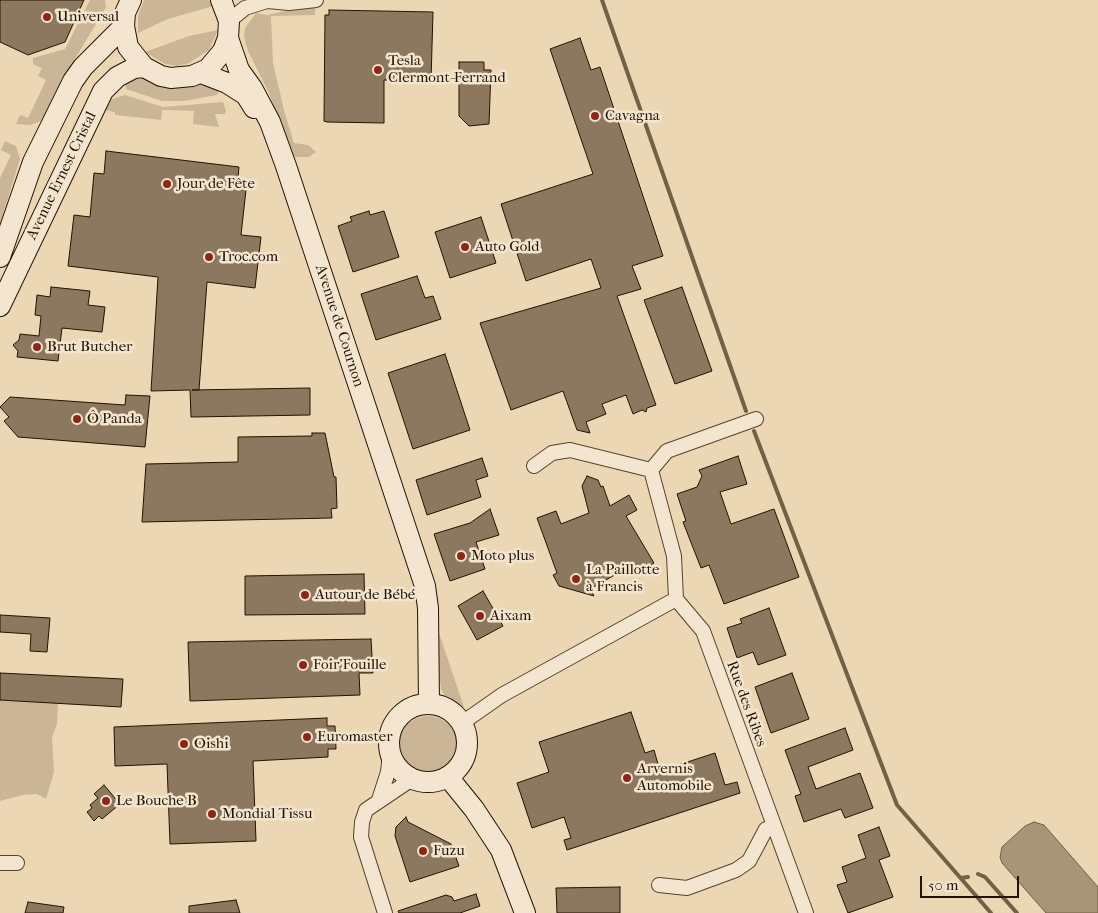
<!DOCTYPE html>
<meta charset="utf-8">
<style>
body{margin:0}
#map{position:relative;width:1098px;height:913px;overflow:hidden;background:#ecd7b5;font-family:"IM FELL French Canon",serif}
canvas{display:block}
.scale{position:absolute;left:920px;top:876px;width:99px;height:22px;box-sizing:border-box;border:2px solid #241200;border-top:0;padding-left:6px;font-size:15px;line-height:18px;white-space:nowrap;color:#241200;-webkit-text-stroke:4px #f3e5cf;paint-order:stroke}
</style>
<div id="map">
<canvas width="1098" height="913"></canvas>
<div class="scale">50 m</div>
</div>
<script>
const ctx = document.querySelector('canvas').getContext('2d');
ctx.lineJoin = 'round';
function fill(path, color) { ctx.fillStyle = color; ctx.fill(path, 'evenodd'); }
const toPath = rows => new Path2D(rows.map(r => 'M' + r).join(''));
function strokePath(path, color, width, dash) { ctx.strokeStyle = color; ctx.lineWidth = width; ctx.lineCap = dash ? 'butt' : 'round'; ctx.setLineDash(dash || []); ctx.stroke(path); }
function drawText(font, color, halo, rows, align = 'center') {
  ctx.font = font + ' "IM FELL French Canon",serif'; ctx.lineWidth = 5; ctx.setLineDash([]); ctx.textBaseline = 'middle'; ctx.strokeStyle = halo; ctx.fillStyle = color; for (const [text, x, y, turn = 0] of rows) {
    ctx.save(); ctx.translate(x, y); ctx.rotate((+turn || 0) * Math.PI / 180); ctx.textAlign = isNaN(turn) ? turn : align; if (halo) ctx.strokeText(text, 0, 0); ctx.fillText(text, 0, 0); ctx.restore();
  }
}
const green = toPath([
 [90,0,105,0,106,7,63,79,43,120,31,125,16,124,20,115,28,118,46,80,38,76,42,68,33,64,33,58,65,49],
 [144,0,209,0,214,6,168,19,138,33,138,16],
 [312,5,315,9,315,15,271,16,273,63,285,114,294,143,308,145,316,152,309,157,291,157,269,93,248,51,244,37,245,28,256,13,267,15],
 [218,30,209,50,189,63,177,66,165,64,145,52,189,36],
 [144,78,196,83,221,86,217,95,184,101,162,101,126,89,125,81],
 [125,95,163,107,223,102,226,111,225,114,215,114,219,127,193,124,194,111,162,110,161,120,115,115,115,112,104,110,109,100],
 [5,141,16,146,20,159,0,224,0,178,11,155,1,150],
 [437,627,464,707,449,704,441,689,434,628],
 [0,700,58,703,57,724,52,737,54,772,46,799,37,794,23,795,0,801],
 '398 746a30 30 0 1 1 60 0a30 30 0 1 1-60 0Z'
]);
const water = toPath([
 [1034,822,1044,825,1098,887,1098,913,1046,913,1002,863,1000,857,1002,847,1025,826,1034,822]
]);
const stream = toPath([
 [602,0,746,411],
 [754,431,897,805,991,913],
 [978,874,985,877,1017,913],
 [961,878,968,877]
]);
const building = toPath([
 [0,0,84,0,65,42,28,55,0,42,0,0],
 [329,10,433,12,431,81,384,80,384,123,327,122,324,121,325,15,329,15,329,10],
 [580,38,591,70,600,67,663,256,632,266,641,289,617,296,656,405,647,408,646,412,642,410,633,414,626,395,602,404,606,414,586,422,590,433,577,430,563,391,511,410,480,323,601,288,591,259,526,281,501,204,593,174,550,49,580,38],
 [459,62,484,62,484,70,491,70,489,124,469,126,459,116,459,62],
 [106,151,239,167,237,189,246,190,241,235,261,237,255,288,207,282,199,390,192,390,310,388,310,415,191,417,190,390,151,391,158,277,68,266,74,215,90,217,94,173,104,174,106,151],
 [369,211,370,215,384,211,399,257,353,272,338,226,352,221,350,217,369,211],
 [481,217,496,263,450,278,435,232,481,217],
 [417,276,425,298,433,296,441,319,376,340,361,294,417,276],
 [51,287,90,291,88,305,105,307,102,332,62,328,58,361,17,357,18,351,13,345,19,340,20,334,39,336,41,316,35,315,37,295,50,297,51,287],
 [682,287,712,371,675,384,644,300,682,287],
 [445,354,470,430,413,449,388,373,445,354],
 [126,395,150,396,145,447,18,437,4,421,9,417,0,407,10,397,125,405,126,395],
 [312,433,325,433,334,477,336,477,337,508,331,509,332,518,142,522,146,464,238,462,238,437,312,436,312,433],
 [738,456,747,484,720,492,731,524,774,509,799,577,724,604,709,565,701,568,683,522,686,521,677,494,697,487,702,476,699,470,738,456],
 [482,458,488,476,476,480,481,497,427,515,416,480,482,458],
 [587,476,598,480,601,487,603,486,610,506,629,495,637,510,626,516,654,563,631,576,627,568,590,589,594,596,559,586,553,575,557,573,537,518,556,511,561,524,589,513,582,486,587,476],
 [490,509,499,535,476,542,485,569,450,581,434,534,470,523,490,509],
 [364,574,365,614,245,615,245,576,364,574],
 [483,591,503,626,477,640,458,606,483,591],
 [769,608,786,655,758,665,753,652,737,658,727,628,742,623,740,619,769,608],
 [0,615,50,618,47,652,30,651,31,634,0,632,0,615],
 [371,639,373,673,359,673,360,695,190,701,188,642,371,639],
 [0,673,123,679,121,707,0,700,0,673],
 [792,673,809,719,771,733,755,687,792,673],
 [631,712,645,753,654,750,660,771,715,753,725,785,737,782,740,793,567,850,564,840,571,838,564,817,532,828,517,783,549,772,539,742,631,712],
 [327,718,327,726,335,726,336,749,328,749,328,757,253,761,256,841,170,844,167,764,115,766,114,727,327,718],
 [845,728,853,750,808,767,816,789,860,773,873,808,845,818,841,809,804,822,795,796,801,794,785,750,845,728],
 [104,785,120,804,102,819,99,816,94,821,87,812,92,808,90,805,98,798,94,794,104,785],
 [406,817,408,822,451,844,459,866,410,882,395,836,396,827,406,817],
 [879,827,890,856,879,860,893,897,848,913,837,885,847,882,842,867,866,858,858,835,879,827],
 [620,887,620,913,557,913,556,888,620,887],
 [476,894,480,906,460,913,399,913,398,911,446,895,452,897,454,901,476,894],
 [236,900,240,913,189,913,189,906,236,900],
 [28,902,64,907,63,913,25,913,28,902]
]);
const minor = toPath([
 [257,0,289,3,316,0],
 [229,21,245,8,267,1],
 [534,466,552,453,570,450,651,470],
 [651,470,674,556,676,599,703,631,806,913],
 [651,470,667,451,756,419],
 [462,723,502,695,676,599],
 [379,800,388,772,390,753],
 [0,863,17,863],
 [659,885,687,888,736,870,749,861,766,829,774,827],
 [385,913,361,837,362,822,366,810,412,779]
]);
const secondary = toPath([
 [131,0,125,13,124,26,128,47,144,67,161,76,171,78,192,76,208,69,223,51,228,38,229,21,221,0],
 [228,38,239,70,252,88,270,122,286,166,425,586,428,608,429,704],
 [201,73,227,83,246,95,254,108],
 [0,257,33,162,73,81,83,67,124,26],
 [0,306,103,91,117,77,134,68,144,67],
 '389 743a39 39 0 1 1 78 0a39 39 0 1 1-78 0Z',
 [448,777,474,809,501,850,525,913]
]);
const markers = [
 [47,17,5,"#8f2418"],
 [378,70,5,"#8f2418"],
 [595,116,5,"#8f2418"],
 [167,184,5,"#8f2418"],
 [465,247,5,"#8f2418"],
 [209,257,5,"#8f2418"],
 [37,347,5,"#8f2418"],
 [77,419,5,"#8f2418"],
 [461,556,5,"#8f2418"],
 [576,579,5,"#8f2418"],
 [305,595,5,"#8f2418"],
 [480,616,5,"#8f2418"],
 [303,665,5,"#8f2418"],
 [307,737,5,"#8f2418"],
 [184,744,5,"#8f2418"],
 [627,778,5,"#8f2418"],
 [106,801,5,"#8f2418"],
 [212,814,5,"#8f2418"],
 [423,851,5,"#8f2418"]
];
const poiNames = [
 ["Universal",57,17],
 ["Tesla",388,61],
 ["Clermont-Ferrand",388,78],
 ["Cavagna",605,116],
 ["Jour de Fête",177,184],
 ["Auto Gold",475,247],
 ["Troc.com",219,257],
 ["Brut Butcher",47,347],
 ["Ô Panda",87,419],
 ["Moto plus",471,556],
 ["La Paillotte",586,570],
 ["à Francis",586,587],
 ["Autour de Bébé",315,595],
 ["Aixam",490,616],
 ["Foir'Fouille",313,665],
 ["Euromaster",317,737],
 ["Oishi",194,744],
 ["Arvernis",637,769],
 ["Automobile",637,786],
 ["Le Bouche B",116,801],
 ["Mondial Tissu",222,814],
 ["Fuzu",433,851]
];
const streetNames = [
 ["Avenue Ernest Cristal",62,176,-64],
 ["Avenue de Cournon",339,326,72],
 ["Rue des Ribes",746,704,70]
];
fill(green, '#cab696');
fill(water, '#a89477');
strokePath(water, '#736047', 1);
strokePath(stream, '#736047', 4);
fill(building, '#8c785e');
strokePath(building, '#241200', 1);
strokePath(minor, '#56432d', 16);
strokePath(secondary, '#241200', 22);
strokePath(minor, '#f3e5cf', 14);
strokePath(secondary, '#f3e5cf', 20);
for (const [x, y, r, color] of markers) { const dot = new Path2D(); dot.arc(x, y, r, 0, 2 * Math.PI); ctx.fillStyle = color; ctx.fill(dot); strokePath(dot, '#f3e5cf', 2); }
drawText('15px', '#241200', '#f3e5cf', poiNames, 'left');
drawText('15px', '#241200', '#f3e5cf', streetNames);
</script>
